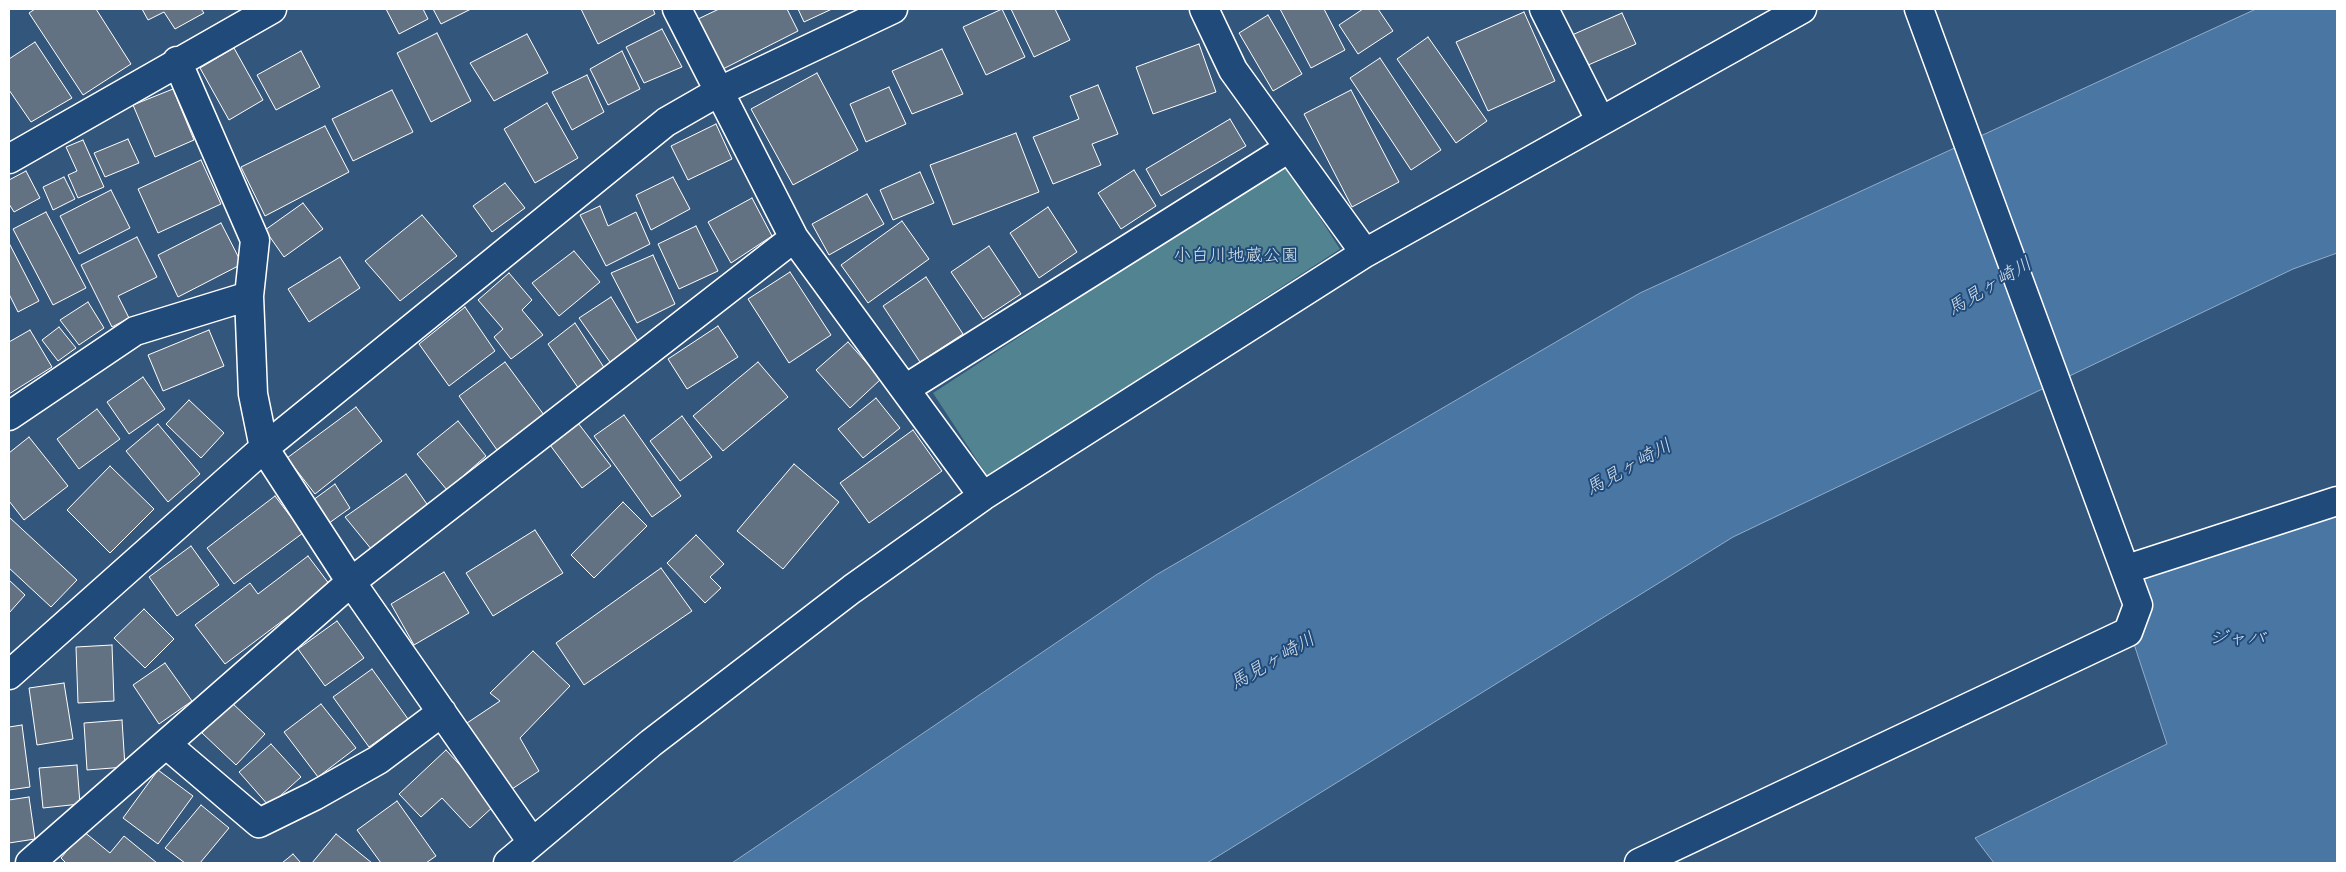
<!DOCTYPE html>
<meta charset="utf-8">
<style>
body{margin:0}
#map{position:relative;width:2346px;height:872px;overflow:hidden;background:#33567c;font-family:Pangolin,sans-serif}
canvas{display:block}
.frame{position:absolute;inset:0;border:10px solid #fff;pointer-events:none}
</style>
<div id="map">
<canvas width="2346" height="872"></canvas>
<div class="frame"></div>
</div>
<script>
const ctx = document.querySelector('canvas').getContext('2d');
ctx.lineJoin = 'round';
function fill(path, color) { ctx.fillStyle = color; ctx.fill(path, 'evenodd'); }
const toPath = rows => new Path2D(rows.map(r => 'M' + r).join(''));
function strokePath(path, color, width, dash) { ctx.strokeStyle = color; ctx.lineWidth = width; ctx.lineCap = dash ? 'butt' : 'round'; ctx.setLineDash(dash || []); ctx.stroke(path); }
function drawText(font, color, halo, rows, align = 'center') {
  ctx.font = font + ' Pangolin,"Klee One",sans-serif'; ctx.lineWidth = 4; ctx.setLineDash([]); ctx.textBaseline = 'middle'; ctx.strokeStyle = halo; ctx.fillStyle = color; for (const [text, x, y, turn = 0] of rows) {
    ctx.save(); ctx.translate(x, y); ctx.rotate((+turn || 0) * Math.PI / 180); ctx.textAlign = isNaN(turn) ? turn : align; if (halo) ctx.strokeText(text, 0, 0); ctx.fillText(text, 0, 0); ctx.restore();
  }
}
const green = toPath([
 [1285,164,1340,249,988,477,933,393]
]);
const water = toPath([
 [2256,9,2337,9,2337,253,2293,269,1733,537,1207,863,732,863,1156,575,1640,293,2256,9],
 [2337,501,2337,863,1994,863,1975,838,2167,744,2132,638,2127,569,2337,501]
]);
const building = toPath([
 [35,9,96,9,131,64,83,95,29,13,35,9],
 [142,9,201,9,204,13,175,29,164,12,148,20,142,9],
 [386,9,423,9,428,19,399,34,386,9],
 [433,9,471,9,441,24,433,9],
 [581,9,653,9,655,14,598,44,581,9],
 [719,9,787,9,798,31,723,69,698,19,719,9],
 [798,9,832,9,804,22,798,9],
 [1002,9,1025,57,986,75,963,27,1002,9],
 [1011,9,1055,9,1070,40,1034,57,1011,9],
 [1280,9,1324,9,1345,50,1311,68,1280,9],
 [1363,9,1378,9,1393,31,1358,54,1339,25,1363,9],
 [1524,12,1555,81,1488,111,1456,42,1524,12],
 [1622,13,1636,44,1586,66,1572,35,1622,13],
 [1268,15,1302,74,1273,91,1239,33,1268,15],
 [662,29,682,67,644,83,626,47,662,29],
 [437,33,471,101,431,122,397,53,437,33],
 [527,34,548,73,494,101,470,63,527,34],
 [1428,37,1487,121,1456,143,1397,59,1428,37],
 [35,42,72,98,31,122,9,90,9,59,35,42],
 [1199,44,1216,92,1153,114,1136,67,1199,44],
 [234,48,263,100,229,120,200,68,234,48],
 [942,49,963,94,912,114,892,71,942,49],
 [301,51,320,87,276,110,257,75,301,51],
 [622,51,640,89,608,105,590,69,622,51],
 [1380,58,1441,150,1411,170,1350,78,1380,58],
 [817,73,858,150,793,185,751,109,817,73],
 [587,75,604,112,572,130,552,92,587,75],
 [1098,85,1118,134,1092,144,1101,165,1053,184,1033,137,1079,119,1070,96,1098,85],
 [889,87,906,124,866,142,850,104,889,87],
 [173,89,194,140,155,157,133,105,173,89],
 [392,90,413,132,353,161,332,119,392,90],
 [1351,90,1399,182,1352,207,1304,114,1351,90],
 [547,103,578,158,535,183,504,129,547,103],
 [1230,119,1246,146,1161,196,1146,169,1230,119],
 [716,124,732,159,688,180,671,146,716,124],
 [325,126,349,172,265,216,241,167,325,126],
 [1016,133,1039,192,953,225,930,165,1016,133],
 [128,139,139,163,105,177,94,153,128,139],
 [83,140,104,187,78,198,68,175,77,171,66,147,83,140],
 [201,160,221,204,158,233,138,189,201,160],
 [1134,170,1156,206,1121,229,1098,193,1134,170],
 [26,171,40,198,14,212,9,204,9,180,26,171],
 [920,172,934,203,893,220,880,190,920,172],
 [64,177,75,199,53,210,43,187,64,177],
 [673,177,690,209,651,230,636,195,673,177],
 [505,183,525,208,492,232,473,206,505,183],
 [111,190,130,228,79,254,60,216,111,190],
 [867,194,884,224,829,255,812,224,867,194],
 [752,198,772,236,731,263,708,222,752,198],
 [303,203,323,229,284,257,265,230,303,203],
 [600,206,608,226,636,212,650,244,606,266,580,215,600,206],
 [1048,207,1077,252,1039,278,1010,233,1048,207],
 [46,212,86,288,53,305,13,229,46,212],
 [422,215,457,256,400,301,365,261,422,215],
 [902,221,929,259,868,303,841,265,902,221],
 [221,223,242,264,178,297,158,255,221,223],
 [696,226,718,271,679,289,658,244,696,226],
 [137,237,157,277,118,296,129,318,112,327,81,265,137,237],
 [9,243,39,301,18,312,9,294,9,243],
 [989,246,1021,294,983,319,951,272,989,246],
 [574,251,600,282,559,316,532,283,574,251],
 [653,255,675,304,637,323,611,273,653,255],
 [340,257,360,288,309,322,288,289,340,257],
 [790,272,831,335,789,363,748,299,790,272],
 [509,273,532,300,522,310,543,335,511,359,494,337,503,329,478,300,509,273],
 [926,277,963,334,920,362,883,306,926,277],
 [611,297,639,343,610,362,579,318,611,297],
 [88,302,104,328,79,345,60,320,88,302],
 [465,307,495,351,449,386,419,344,465,307],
 [575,323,605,369,579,389,548,344,575,323],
 [718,326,738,357,687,389,668,359,718,326],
 [59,327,76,348,58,361,42,340,59,327],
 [30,330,52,367,9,394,9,342,30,330],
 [209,330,224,366,163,391,148,355,209,330],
 [848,342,881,379,850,408,816,370,848,342],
 [505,362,544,415,497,450,459,396,505,362],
 [758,362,788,397,723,451,693,416,758,362],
 [143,377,165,409,129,434,107,402,143,377],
 [876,398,900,428,863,458,838,429,876,398],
 [189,400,224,433,201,458,166,424,189,400],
 [356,407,382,441,315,494,287,458,356,407],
 [97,409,120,439,79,469,57,439,97,409],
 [624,415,681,496,652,517,594,436,624,415],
 [682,416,712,457,680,481,650,441,682,416],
 [458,421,486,456,447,490,417,454,458,421],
 [578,423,611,466,582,488,550,445,578,423],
 [158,424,200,474,168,502,126,451,158,424],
 [913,430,942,471,869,523,840,483,913,430],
 [29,437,68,486,24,520,9,501,9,453,29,437],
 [794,464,839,502,783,569,737,531,794,464],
 [110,466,154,509,110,553,67,510,110,466],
 [406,474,429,507,372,550,345,517,406,474],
 [335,484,350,508,325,526,309,503,335,484],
 [275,496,303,533,234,584,207,548,275,496],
 [623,502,647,526,594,578,571,555,623,502],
 [9,517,77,580,51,607,9,568,9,517],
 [535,530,563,573,493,616,466,573,535,530],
 [696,535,724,564,710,577,721,588,705,603,667,563,696,535],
 [191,546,219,585,177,616,149,577,191,546],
 [308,556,330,585,225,664,195,625,250,583,258,594,308,556],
 [661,568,692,611,584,685,556,643,661,568],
 [444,572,469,613,414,645,391,604,444,572],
 [9,580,25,595,9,613,9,580],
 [144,609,174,639,145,668,114,638,144,609],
 [337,621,364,658,325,686,298,649,337,621],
 [112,645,114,701,78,703,76,647,112,645],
 [533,651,570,686,520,738,539,771,509,791,464,725,500,701,490,693,533,651],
 [165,663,192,701,159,724,133,685,165,663],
 [372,669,408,719,369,747,333,697,372,669],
 [64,683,73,739,37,745,29,688,64,683],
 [231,702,265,734,236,765,202,733,231,702],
 [321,704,356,748,318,777,284,732,321,704],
 [122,720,125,767,87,770,84,723,122,720],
 [22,725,30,787,9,790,9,727,22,725],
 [271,744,301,777,269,806,239,772,271,744],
 [446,750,496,804,470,828,442,798,421,817,399,794,446,750],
 [77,765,80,804,43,808,39,768,77,765],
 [158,770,193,796,158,844,123,818,158,770],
 [29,797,35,839,9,843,9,800,29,797],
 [397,801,436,856,426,863,381,863,357,830,397,801],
 [201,805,229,828,200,863,185,863,165,848,201,805],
 [83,831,110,853,124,836,157,863,66,863,61,858,83,831],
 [336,834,372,863,312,863,336,834],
 [293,854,301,863,282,863,293,854]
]);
const minor = toPath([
 [677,9,794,238,983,496],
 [1204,9,1233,70,1365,253],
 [1544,9,1600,120],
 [177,61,255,240,249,296,253,394,264,448,351,582,532,842],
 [9,159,272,9],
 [905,389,1289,148],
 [9,416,135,331,249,296],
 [2127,569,2337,501],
 [9,675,264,448,666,122,720,91,893,9],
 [166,744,259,823,314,796,378,760,442,712],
 [30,863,351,582,794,238],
 [508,863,651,743,852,589,983,496,1365,253,1802,9],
 [1639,863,2128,632,2138,605,1919,9]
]);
const parkNames = [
 ["小白川地蔵公園",1236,256]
];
const waterNames = [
 ["馬見ヶ崎川",1990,287,-31],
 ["馬見ヶ崎川",1629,468,-29],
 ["ジャバ",2237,639],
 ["馬見ヶ崎川",1273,662,-30]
];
fill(green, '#518490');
fill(water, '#4a76a4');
strokePath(water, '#92adc8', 1);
fill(building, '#637282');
strokePath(building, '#fff', 1);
strokePath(minor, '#fff', 31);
strokePath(minor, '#1f4a7a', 28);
drawText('18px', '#d4e0e3', '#1f4a7a', parkNames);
drawText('italic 19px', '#d2dde8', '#1f4a7a', waterNames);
</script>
